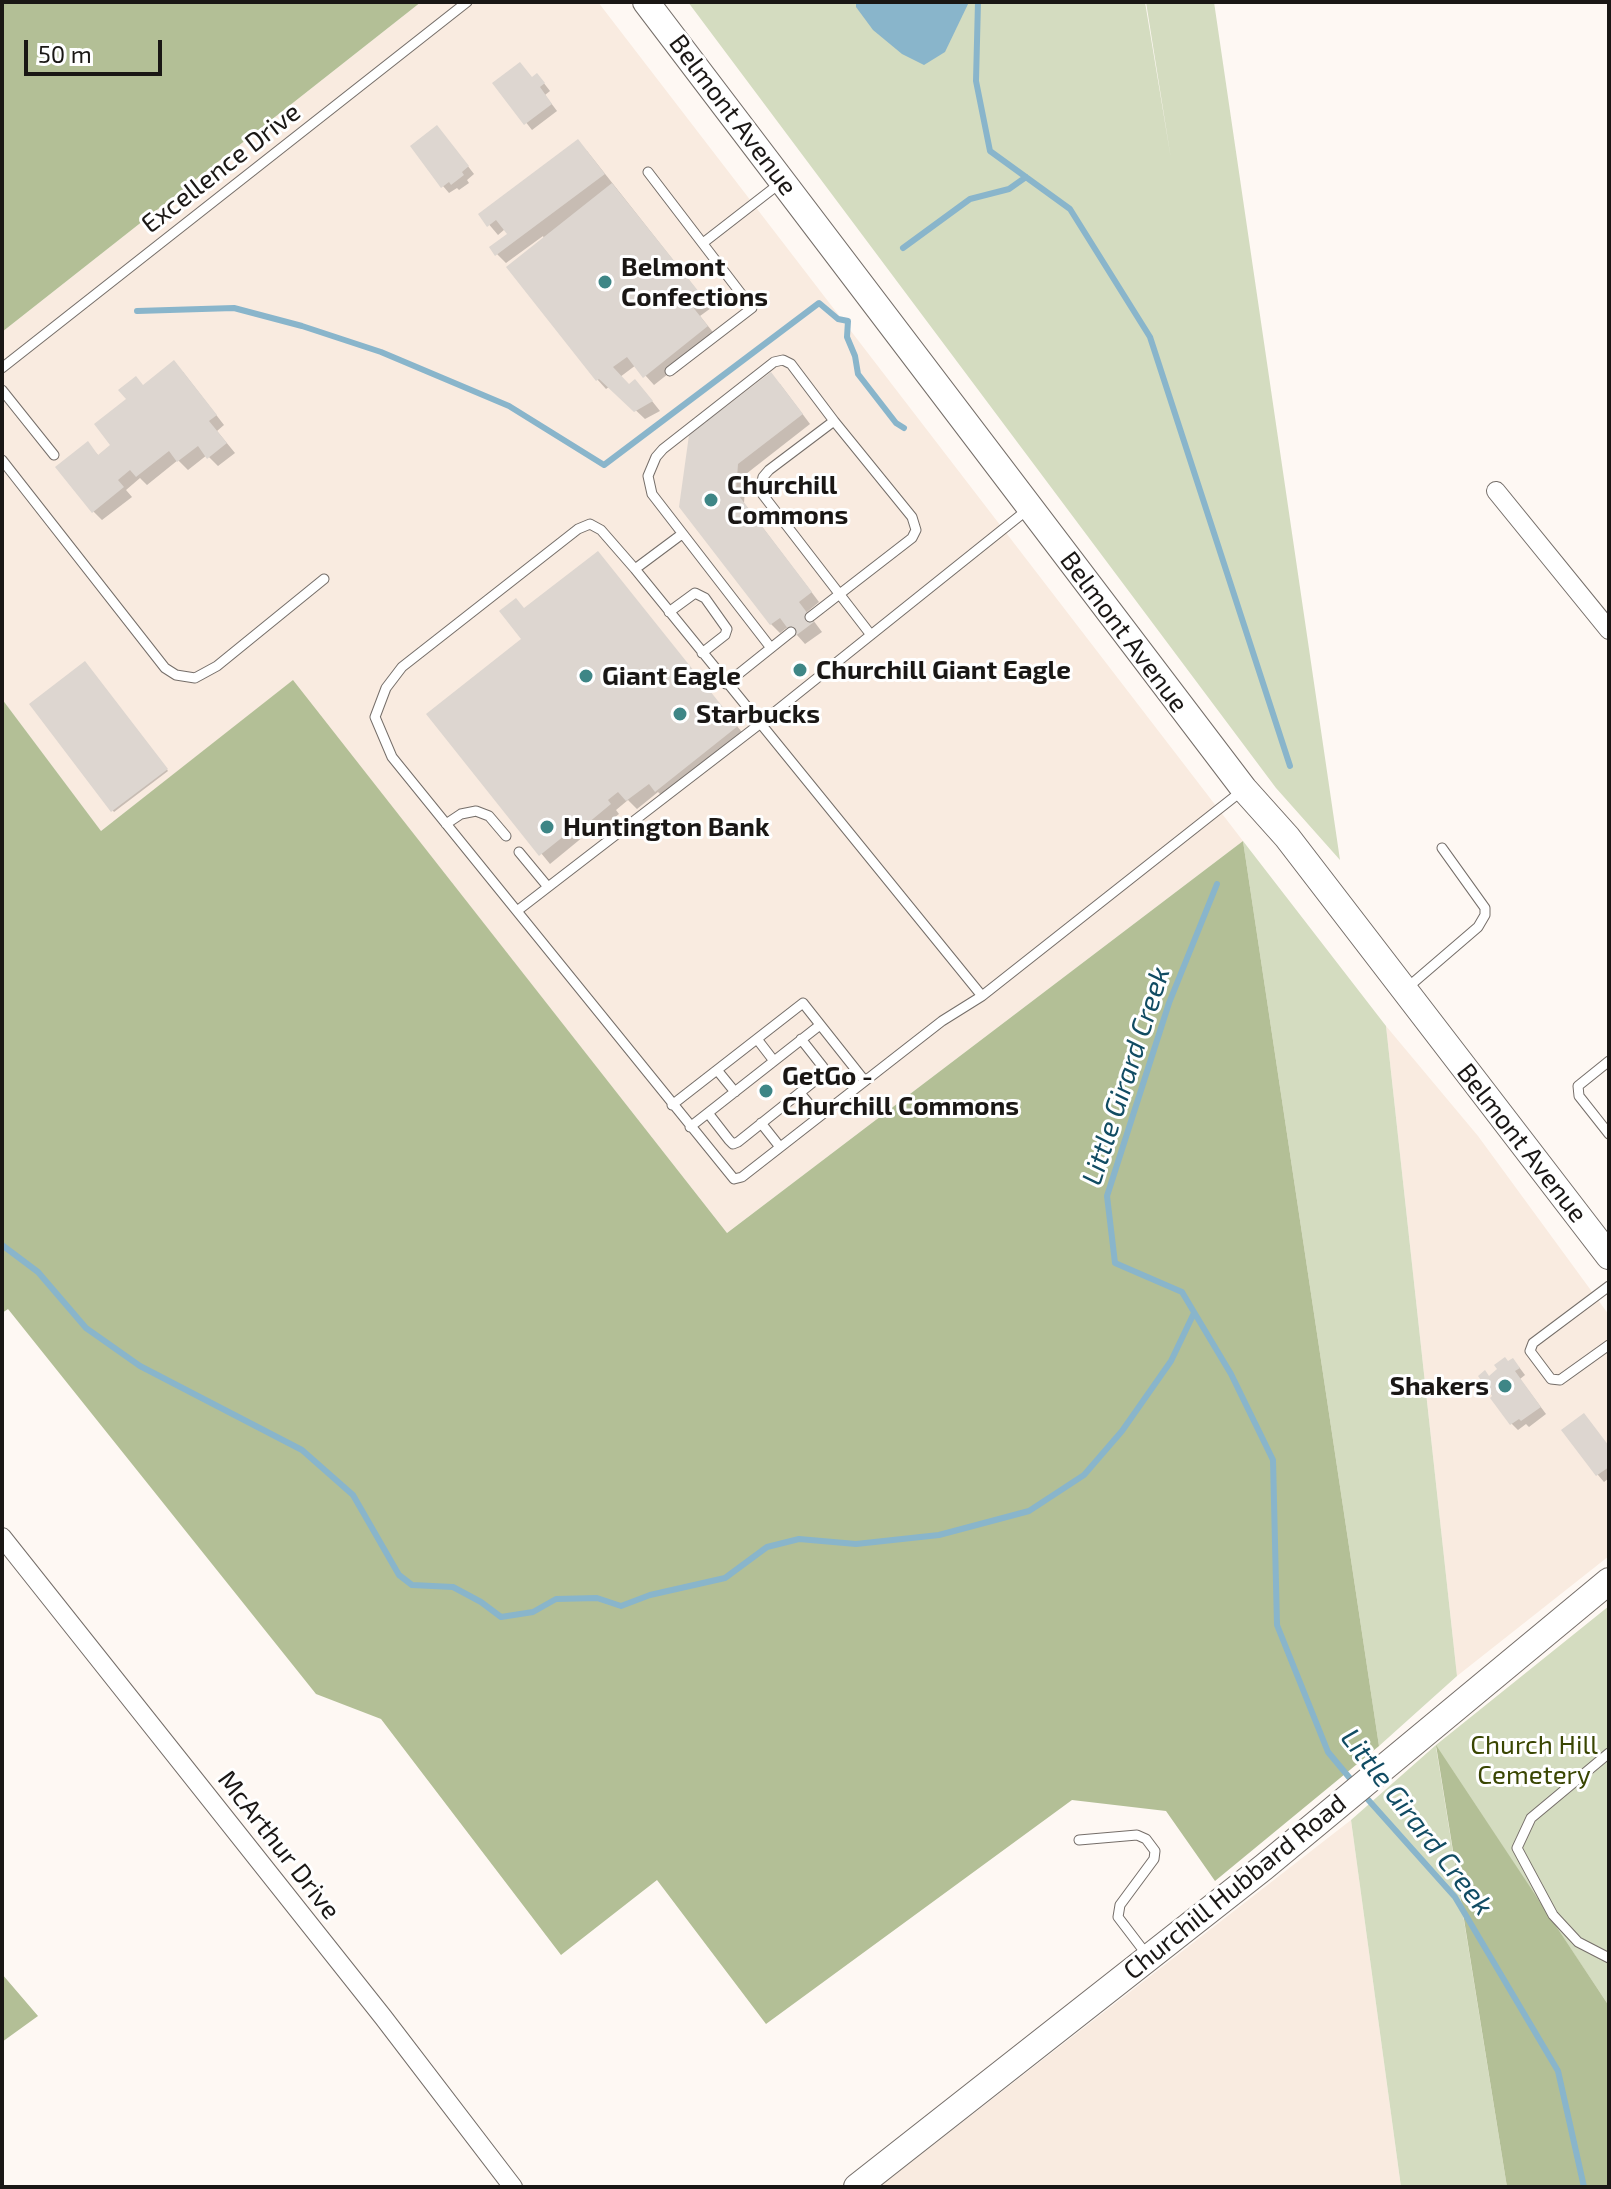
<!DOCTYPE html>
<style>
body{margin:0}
#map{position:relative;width:1611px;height:2189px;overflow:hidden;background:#fef8f3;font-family:"Exo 2",sans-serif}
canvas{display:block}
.frame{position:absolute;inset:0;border:4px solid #1a1715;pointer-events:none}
.scale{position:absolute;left:24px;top:40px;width:138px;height:36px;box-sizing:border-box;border:4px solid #1a1715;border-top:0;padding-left:10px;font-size:24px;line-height:28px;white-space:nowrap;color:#1a1715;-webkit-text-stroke:6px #fff;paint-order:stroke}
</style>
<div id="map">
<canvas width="1611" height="2189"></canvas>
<div class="frame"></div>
<div class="scale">50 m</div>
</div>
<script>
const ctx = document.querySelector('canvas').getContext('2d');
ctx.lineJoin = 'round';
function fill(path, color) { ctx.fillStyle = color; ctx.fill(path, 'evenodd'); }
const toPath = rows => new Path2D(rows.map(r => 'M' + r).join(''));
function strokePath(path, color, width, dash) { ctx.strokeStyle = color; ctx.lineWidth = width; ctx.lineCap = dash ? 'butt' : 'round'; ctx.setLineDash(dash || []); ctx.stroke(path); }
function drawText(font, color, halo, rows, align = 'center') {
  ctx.font = font + ' "Exo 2",sans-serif'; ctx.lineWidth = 6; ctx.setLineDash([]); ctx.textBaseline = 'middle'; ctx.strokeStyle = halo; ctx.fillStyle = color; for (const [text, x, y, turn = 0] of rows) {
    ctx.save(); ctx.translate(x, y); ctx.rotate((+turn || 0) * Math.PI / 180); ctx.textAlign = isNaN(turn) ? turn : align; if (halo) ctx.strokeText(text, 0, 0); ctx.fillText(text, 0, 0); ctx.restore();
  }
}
const built = toPath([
 [421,2,598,2,1243,841,727,1233,293,681,101,831,2,699,2,332],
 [1386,1026,1478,1136,1609,1315,1609,1556,1457,1676],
 [1351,1820,1401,2187,879,2187]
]);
const green = toPath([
 [688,2,1145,2,1171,159,1146,2,1214,2,1340,860,1276,788],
 [1243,841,1386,1026,1457,1676,1379,1746],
 [1609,1606,1609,2006,1436,1747,1507,2187,1401,2187,1351,1820,1436,1745]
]);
const forest = toPath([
 [2,2,421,2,2,332],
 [293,680,727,1233,1243,841,1379,1746,1215,1881,1166,1811,1072,1800,766,2024,657,1880,561,1955,381,1719,316,1694,8,1309,2,1313,2,699,101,831],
 [1436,1745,1609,2006,1609,2187,1507,2187],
 [2,1974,38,2016,2,2042]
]);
const water = toPath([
 [856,2,969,2,945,52,924,65,902,54,873,30,856,7]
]);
const shadow = toPath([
 [533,79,543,82,550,91,545,95,557,111,532,130,495,83],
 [443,134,474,174,467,180,469,183,459,190,457,188,449,193,443,186],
 [587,151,711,308,700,316,716,336,654,385,636,365,620,377,629,386,644,391,660,411,645,419,610,386,606,389,597,379,543,236,506,263,497,254,509,234,505,229,498,235,481,215],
 [183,372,224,425,217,431,235,453,218,466,207,455,188,470,178,460,147,485,140,478,126,490,132,497,102,520,93,511,87,444,99,456,113,445,144,387],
 [780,384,810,424,746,474,744,503,819,602,807,612,822,632,805,644,789,626,780,633,771,624,681,507],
 [598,553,745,736,666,800,658,792,637,809,628,800,616,810,619,814,592,835,589,832,550,864,428,715,524,639,525,610],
 [85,663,168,771,114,812,31,704],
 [1519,1367,1525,1375,1520,1379,1546,1414,1529,1427,1526,1424,1518,1430,1511,1423,1490,1378],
 [1564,1431,1609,1447,1609,1478,1604,1482,1598,1475]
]);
const stream = toPath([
 [978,2,976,81,990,151,1070,209,1150,337,1290,766],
 [903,248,970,199,1009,189,1026,177],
 [137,311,234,308,302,326,381,352,509,406,604,465,819,303,838,319,848,321,847,337,855,356,858,374,896,423,904,428],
 [1217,884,1169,1003,1107,1196,1115,1263,1182,1292,1231,1374,1273,1460,1277,1625,1328,1752,1353,1782],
 [2,1245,38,1272,86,1328,140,1366,302,1450,353,1495,399,1575,412,1585,453,1587,481,1602,501,1617,533,1612,556,1599,597,1598,621,1606,650,1595,725,1578,767,1547,799,1539,856,1544,939,1535,1029,1511,1084,1475,1122,1431,1171,1361,1194,1313],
 [1363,1794,1455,1897,1558,2071,1584,2187]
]);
const building = toPath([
 [520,62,532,77,537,73,545,83,540,87,552,104,524,125,492,83],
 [437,125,469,166,462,172,464,175,451,185,449,182,441,188,410,146],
 [578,139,605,174,495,256,489,247,507,234,496,220,487,227,478,214],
 [612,183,703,297,692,306,708,326,643,378,627,357,613,367,629,384,635,379,653,401,634,412,599,379,596,381,506,267],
 [174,360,217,415,209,421,227,443,207,459,198,446,177,462,169,451,136,477,130,470,118,480,124,487,92,513,55,467,88,441,98,455,110,445,94,424,126,399,118,390,136,376,143,385],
 [771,372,803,414,738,464,736,492,812,592,799,602,814,622,794,637,780,618,770,625,679,507,689,435],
 [598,551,738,726,655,792,649,784,626,801,618,792,608,800,611,804,582,828,579,824,539,856,426,714,521,639,499,611,516,598,524,608],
 [85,661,168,769,111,812,29,704],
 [1505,1357,1508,1361,1513,1358,1520,1368,1515,1371,1541,1407,1521,1421,1519,1419,1510,1425,1490,1398,1492,1396,1478,1376,1485,1370,1489,1376,1497,1369,1494,1365],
 [1584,1413,1609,1446,1609,1467,1596,1476,1561,1430]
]);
const lane = toPath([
 [648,172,752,308,670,371],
 [703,243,779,184],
 [2,368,467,2],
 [2,390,54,455],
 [2,460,165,668,176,675,195,678,217,666,324,579],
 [635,569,682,534],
 [669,612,695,593,705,598,727,629,725,635,702,653],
 [810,617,912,538,916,530,912,517,834,421],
 [771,648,791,632],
 [726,684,771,648,652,494,648,476,656,457,663,449,774,362,783,360,791,364,834,421,769,470,763,477,760,491,871,635],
 [446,824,461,814,476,811,489,816,506,836],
 [519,852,548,887],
 [517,911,761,723,1027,510],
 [1407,988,1478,927,1485,915,1485,908,1442,848],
 [982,996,635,569,601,530,590,524,578,529,402,667,386,688,375,717,392,757,734,1179,742,1177,942,1021,982,996,1243,790],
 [757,1039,774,1061],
 [1609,1061,1578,1086,1579,1096,1609,1134],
 [717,1070,735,1092],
 [800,1093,819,1116],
 [672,1105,803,1003,864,1080],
 [708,1113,729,1140,733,1144,738,1142,822,1075,823,1067,801,1039],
 [761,1123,780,1147],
 [690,1127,820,1025],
 [1609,1286,1533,1343,1530,1351,1551,1379,1560,1380,1609,1345],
 [1609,1753,1531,1818,1517,1848,1553,1915,1578,1942,1609,1958],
 [1079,1840,1137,1835,1146,1839,1155,1851,1154,1859,1120,1905,1118,1917,1147,1955]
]);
const street = toPath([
 [1496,491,1609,630],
 [2,1537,383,2017,513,2187]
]);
const secondary = toPath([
 [646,2,1244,789,1287,837,1609,1256],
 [857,2187,1264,1867,1609,1581]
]);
const markers = [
 [605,282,8,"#3e8686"],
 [711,500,8,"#3e8686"],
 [800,670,8,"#3e8686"],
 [586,676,8,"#3e8686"],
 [680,714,8,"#3e8686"],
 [547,827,8,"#3e8686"],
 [766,1091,8,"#3e8686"],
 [1505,1386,8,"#3e8686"]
];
const streetNames = [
 ["Belmont Avenue",733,115,53],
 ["Excellence Drive",221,168,-38],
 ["Belmont Avenue",1124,632,53],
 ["Belmont Avenue",1522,1143,52],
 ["McArthur Drive",279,1845,52],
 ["Churchill Hubbard Road",1235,1887,-39]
];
const poiNames = [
 ["Belmont",621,267],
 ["Confections",621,297],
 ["Churchill",727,485],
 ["Commons",727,515],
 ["Churchill Giant Eagle",816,670],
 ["Giant Eagle",602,676],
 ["Starbucks",696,714],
 ["Huntington Bank",563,827],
 ["GetGo -",782,1076],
 ["Churchill Commons",782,1106],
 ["Shakers",1489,1386,"right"]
];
const parkNames = [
 ["Church Hill",1534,1745],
 ["Cemetery",1534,1775]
];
const waterNames = [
 ["Little Girard Creek",1126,1076,-72],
 ["Little Girard Creek",1417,1822,52]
];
fill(built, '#f9ebe0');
fill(green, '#d4dcc0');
fill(forest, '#b3bf96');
fill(water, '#89b5cb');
fill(shadow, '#0003');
strokePath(stream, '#89b5cb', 6);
fill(building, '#ddd6d0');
strokePath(lane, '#756e69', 11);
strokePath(street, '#756e69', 20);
strokePath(secondary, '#756e69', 28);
strokePath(lane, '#fff', 9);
strokePath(street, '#fff', 18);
strokePath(secondary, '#fff', 26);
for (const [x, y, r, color] of markers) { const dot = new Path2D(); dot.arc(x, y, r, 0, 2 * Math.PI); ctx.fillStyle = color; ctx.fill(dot); strokePath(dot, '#fff', 3); }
drawText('26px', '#1a1715', '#fff', streetNames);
drawText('bold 26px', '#1a1715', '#fff', poiNames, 'left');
drawText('26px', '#3a4602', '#fff', parkNames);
drawText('italic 28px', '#114c63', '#fff', waterNames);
</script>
